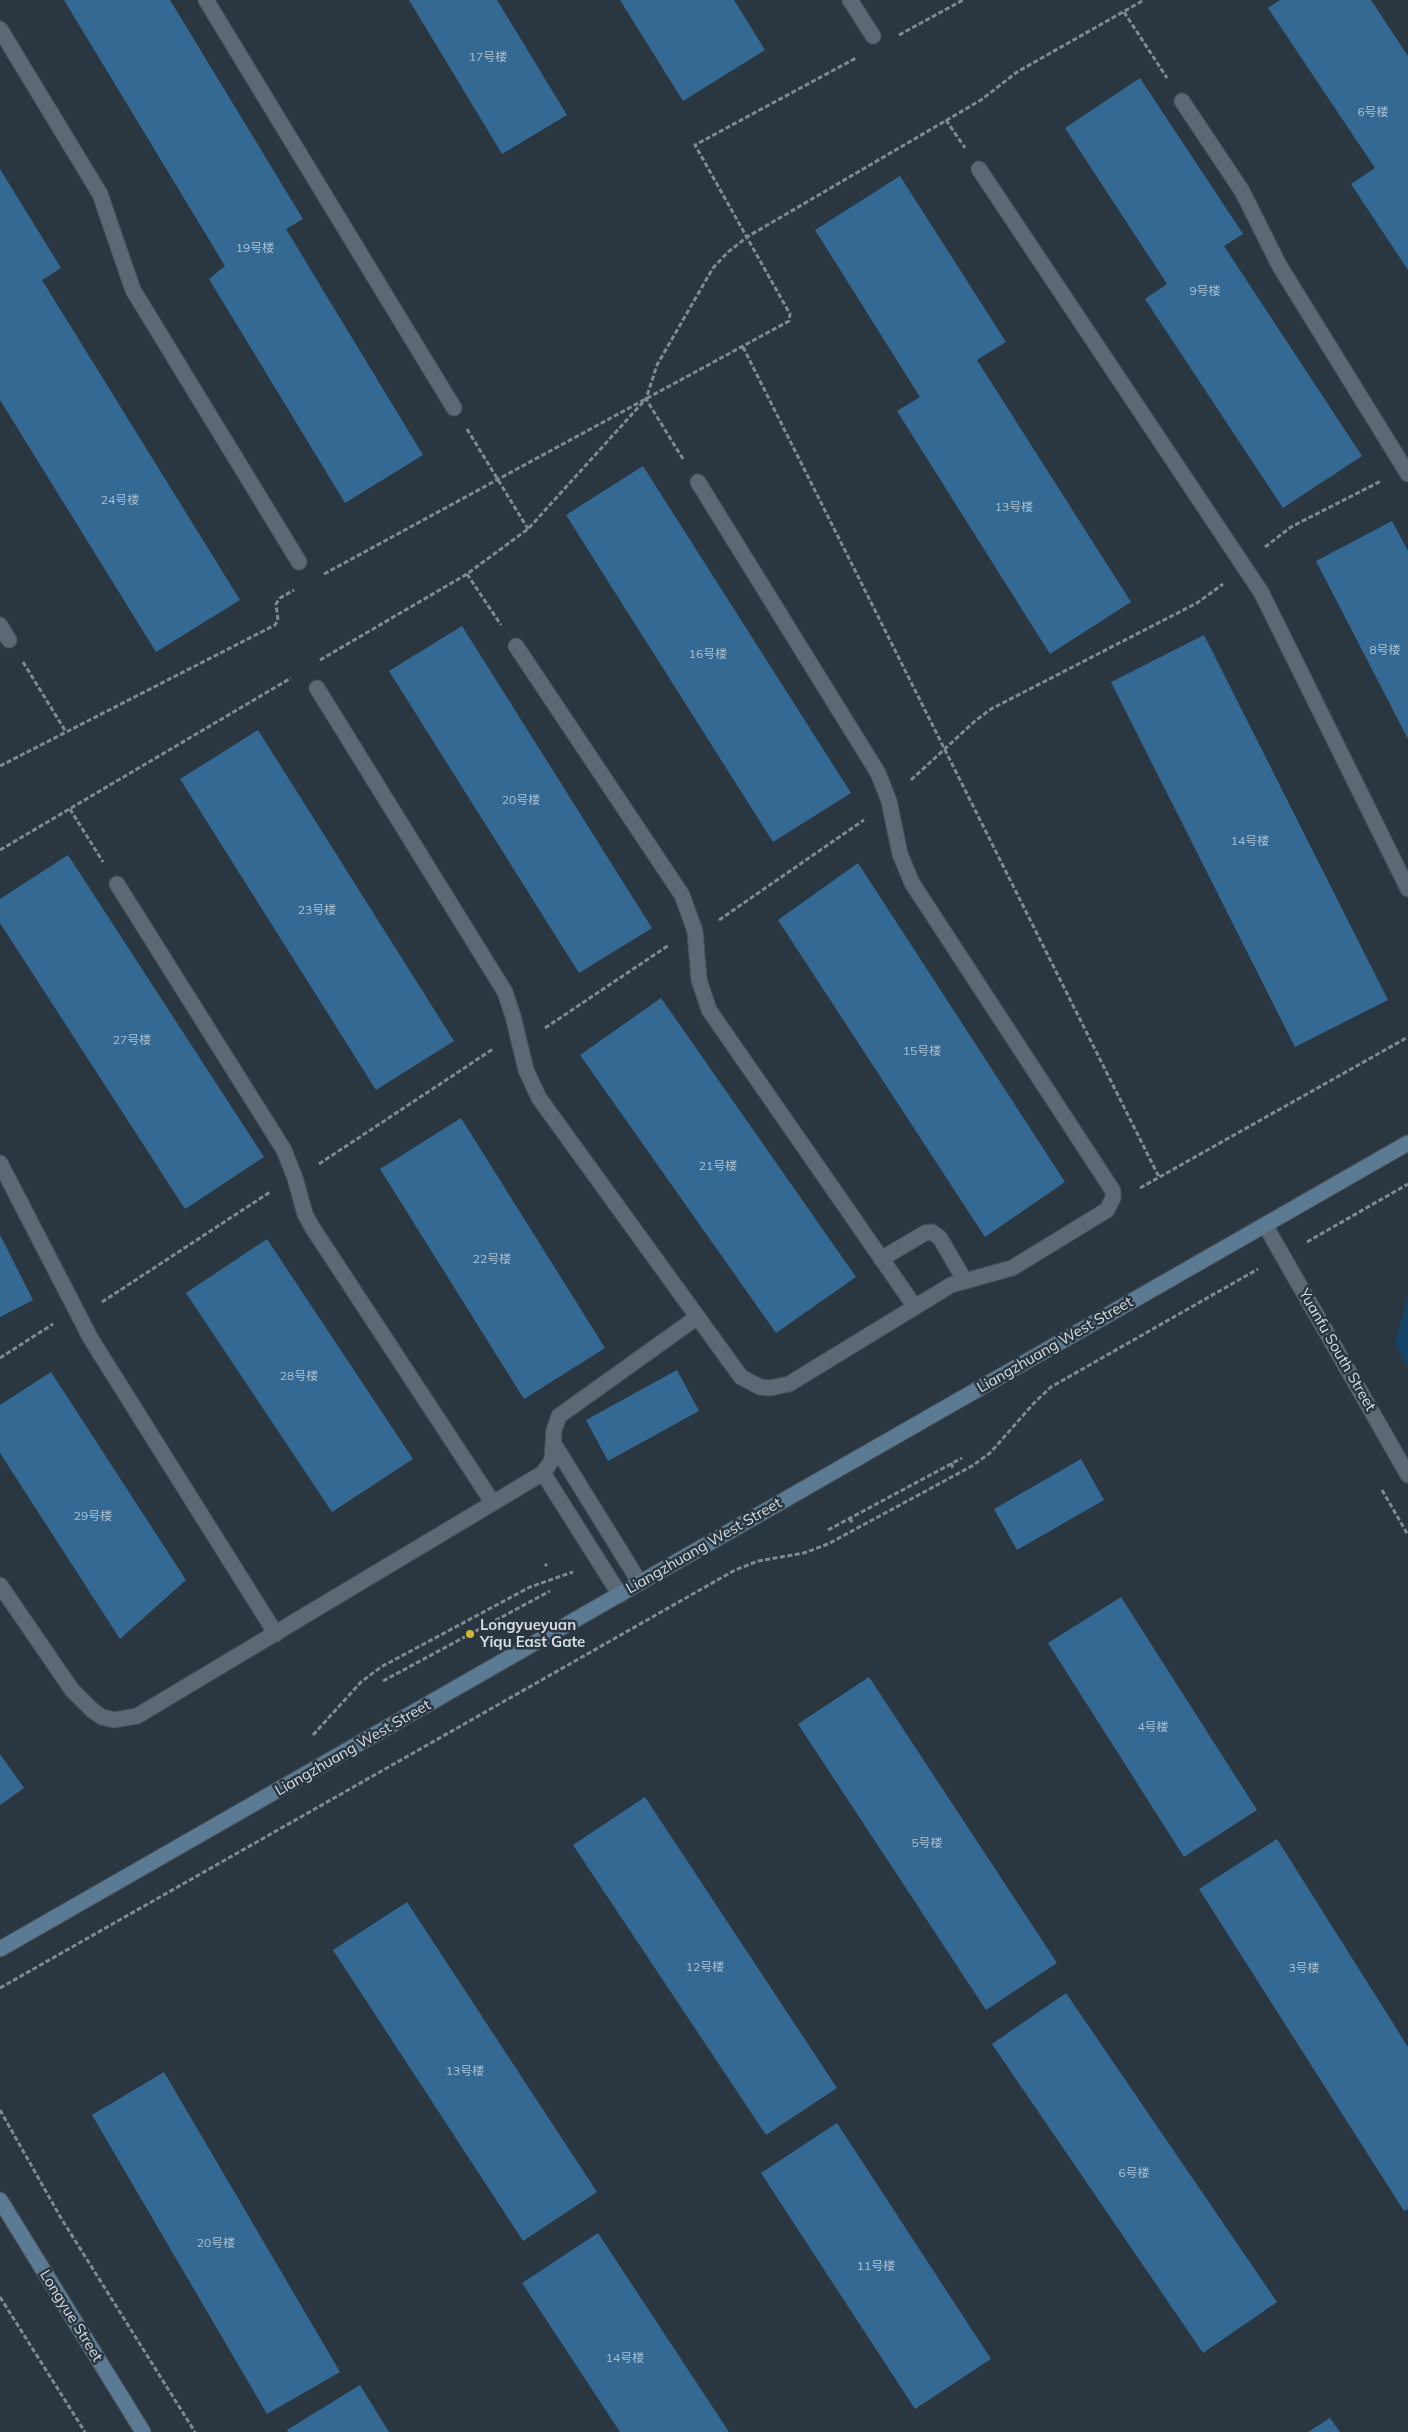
<!DOCTYPE html>
<meta charset="utf-8">
<style>
body{margin:0}
canvas{display:block;background:#2a3640}
</style>
<canvas width="1408" height="2432"></canvas>
<script>
const ctx = document.querySelector('canvas').getContext('2d');
ctx.lineJoin = 'round';
function fill(path, color) { ctx.fillStyle = color; ctx.fill(path, 'evenodd'); }
const toPath = rows => new Path2D(rows.map(r => 'M' + r).join(''));
function strokePath(path, color, width, dash) { ctx.strokeStyle = color; ctx.lineWidth = width; ctx.lineCap = dash ? 'butt' : 'round'; ctx.setLineDash(dash || []); ctx.stroke(path); }
function drawText(font, color, halo, rows, align = 'center') {
  ctx.font = font + ' Mulish,"Noto Sans SC",sans-serif'; ctx.lineWidth = 5; ctx.setLineDash([]); ctx.textBaseline = 'middle'; ctx.strokeStyle = halo; ctx.fillStyle = color; for (const [text, x, y, turn = 0] of rows) {
    ctx.save(); ctx.translate(x, y); ctx.rotate((+turn || 0) * Math.PI / 180); ctx.textAlign = isNaN(turn) ? turn : align; if (halo) ctx.strokeText(text, 0, 0); ctx.fillText(text, 0, 0); ctx.restore();
  }
}
const green = toPath([
 [1408,1296,1408,1368,1395,1344]
]);
const building = toPath([
 [64,0,170,0,303,219,286,229,423,455,345,503,209,279,225,266],
 [409,0,497,0,567,115,502,154],
 [620,0,734,0,765,50,683,101],
 [1280,0,1371,0,1408,56,1408,270,1351,184,1375,168,1268,8],
 [1140,78,1243,234,1224,246,1362,456,1283,508,1145,299,1167,284,1065,128],
 [0,169,61,268,42,280,240,600,156,652,0,400],
 [900,176,1006,342,977,360,1131,602,1050,654,897,411,920,397,815,230],
 [643,466,851,793,773,842,566,515],
 [1392,521,1408,551,1408,739,1316,561],
 [462,626,652,928,579,973,389,671],
 [1204,635,1388,1000,1295,1047,1111,682],
 [258,730,454,1041,376,1090,180,779],
 [68,855,264,1157,185,1209,0,923,0,899],
 [858,863,1065,1182,985,1237,778,920],
 [661,998,856,1277,776,1333,580,1055],
 [461,1118,605,1348,524,1399,380,1169],
 [0,1235,33,1300,0,1317],
 [267,1239,413,1459,332,1512,186,1293],
 [677,1370,699,1411,608,1461,586,1420],
 [51,1372,186,1580,120,1639,0,1453,0,1405],
 [1081,1459,1104,1500,1017,1550,994,1509],
 [1121,1597,1257,1810,1184,1857,1048,1643],
 [869,1677,1057,1963,986,2010,798,1724],
 [0,1754,24,1788,0,1805],
 [645,1797,837,2088,766,2135,573,1845],
 [1277,1839,1408,2047,1408,2209,1404,2211,1199,1889],
 [407,1902,597,2192,523,2241,333,1950],
 [1066,1993,1277,2302,1203,2353,992,2044],
 [164,2072,340,2372,267,2414,92,2115],
 [837,2123,991,2359,915,2409,761,2173],
 [598,2233,729,2432,620,2432,522,2283],
 [360,2385,389,2432,288,2432,287,2430],
 [1330,2418,1340,2432,1308,2432]
]);
const path = toPath([
 [1124,12,1167,78],
 [899,35,963,0],
 [946,120,965,148],
 [743,347,1159,1177],
 [467,429,528,529],
 [683,459,646,399,657,365,713,268,728,252,747,237,981,100,1017,72,1144,0],
 [1265,547,1291,527,1381,481],
 [324,574,789,321,790,314,695,145,856,58],
 [467,574,501,625],
 [320,660,467,574,528,529,644,401],
 [23,662,66,732],
 [0,766,275,625,278,620,276,604,280,598,294,590],
 [911,780,975,721,991,709,1197,603,1223,584],
 [70,809,103,862],
 [0,850,291,678],
 [719,920,864,820],
 [545,1028,669,945],
 [319,1164,493,1049],
 [1140,1188,1408,1037],
 [1307,1242,1408,1184],
 [102,1302,270,1192],
 [0,1358,53,1324],
 [951,1463,953,1468],
 [1382,1490,1408,1535],
 [850,1518,852,1523],
 [828,1530,962,1458],
 [545,1564,547,1566],
 [383,1681,550,1591],
 [313,1735,361,1682,381,1667,530,1587,573,1572],
 [0,1988,735,1570,758,1561,804,1553,828,1544,972,1466,990,1453,1034,1403,1051,1387,1258,1269],
 [0,2110,61,2218,195,2432],
 [0,2297,85,2432]
]);
const street = toPath([
 [206,0,454,408],
 [850,0,873,36],
 [0,29,100,194,133,290,299,562],
 [1182,101,1242,191,1279,265,1408,474],
 [979,169,1261,592,1408,889],
 [0,625,9,640],
 [516,646,682,895,695,931,699,980,709,1010,915,1307],
 [317,688,505,992,513,1016,526,1070,539,1098,741,1377,760,1387,770,1388,789,1384,951,1285,1012,1268,1107,1210,1113,1198,1113,1191,912,883,900,854,889,801,878,773,698,482],
 [117,884,284,1150,295,1178,305,1214,312,1227,493,1503],
 [0,1163,91,1339,276,1634],
 [1265,1225,1408,1475],
 [881,1259,925,1233,932,1232,940,1238,965,1281],
 [554,1444,640,1583],
 [543,1473,620,1595],
 [0,1585,72,1690,92,1710,102,1717,114,1720,137,1716,543,1473,552,1460,554,1430,559,1416,696,1318]
]);
const secondary = toPath([
 [0,1949,1408,1143],
 [0,2200,143,2432]
]);
const markers = [
 [470,1634,5,"#d4b635"]
];
const numberNames = [
 ["17号楼",488,57],
 ["6号楼",1373,112],
 ["19号楼",255,248],
 ["9号楼",1205,291],
 ["24号楼",120,500],
 ["13号楼",1014,507],
 ["8号楼",1385,650],
 ["16号楼",708,654],
 ["20号楼",521,800],
 ["14号楼",1250,841],
 ["23号楼",317,910],
 ["27号楼",132,1040],
 ["15号楼",922,1051],
 ["21号楼",718,1166],
 ["22号楼",492,1259],
 ["28号楼",299,1376],
 ["29号楼",93,1516],
 ["4号楼",1153,1727],
 ["5号楼",927,1843],
 ["12号楼",705,1967],
 ["3号楼",1304,1968],
 ["13号楼",465,2071],
 ["6号楼",1134,2173],
 ["20号楼",216,2243],
 ["11号楼",876,2266],
 ["14号楼",625,2358]
];
const streetNames = [
 ["Liangzhuang West Street",1055,1345,-30],
 ["Yuanfu South Street",1337,1350,60],
 ["Liangzhuang West Street",704,1546,-30],
 ["Liangzhuang West Street",353,1748,-30],
 ["Longyue Street",71,2316,58]
];
const poiNames = [
 ["Longyueyuan",480,1625],
 ["Yiqu East Gate",480,1642]
];
fill(green, '#164468');
fill(building, '#346994');
strokePath(street, '#49535b', 17);
strokePath(secondary, '#49535b', 17);
strokePath(path, '#7f8991', 3, [5, 2.5]);
strokePath(street, '#5c6974', 15);
strokePath(secondary, '#5b7b95', 15);
for (const [x, y, r, color] of markers) { const dot = new Path2D(); dot.arc(x, y, r, 0, 2 * Math.PI); ctx.fillStyle = color; ctx.fill(dot); strokePath(dot, '#2a3640', 2); }
drawText('12px', '#adc0cf', null, numberNames);
drawText('15px', '#d5dde3', '#2a3640', streetNames);
drawText('bold 15px', '#d5dde3', '#2a3640', poiNames, 'left');
</script>
